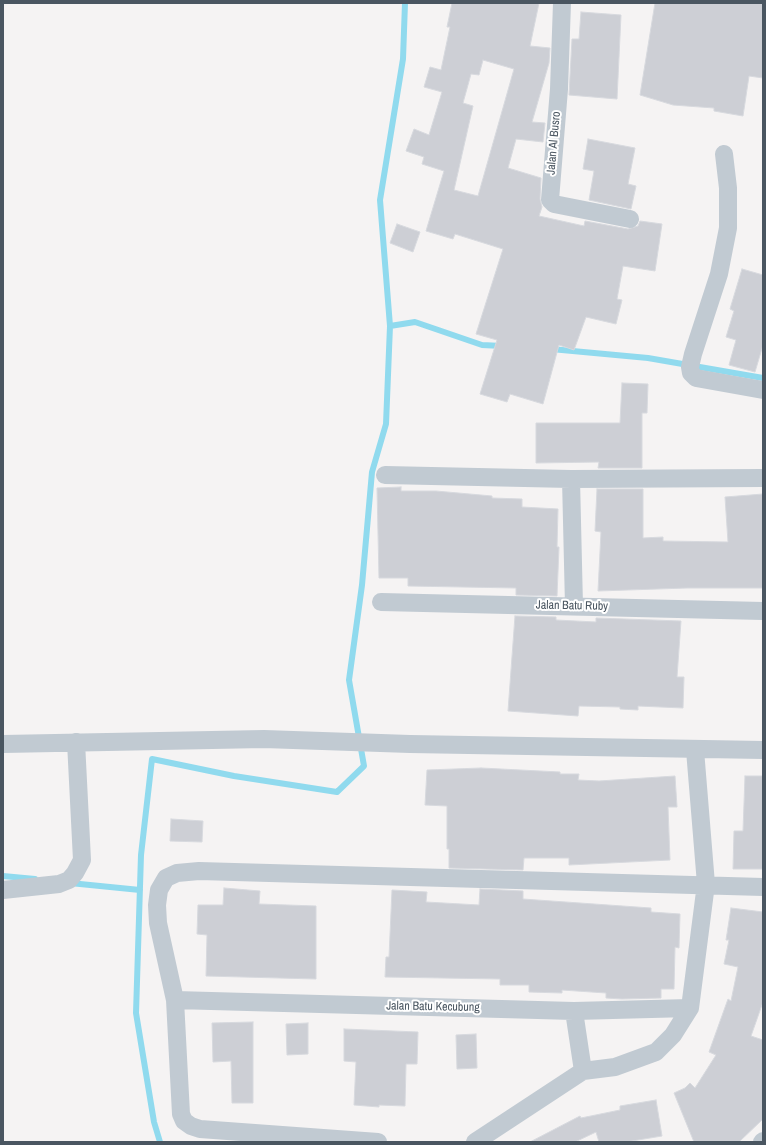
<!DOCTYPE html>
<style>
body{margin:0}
#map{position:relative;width:766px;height:1145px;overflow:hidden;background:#f5f3f3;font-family:"Archivo Narrow",sans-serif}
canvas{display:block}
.frame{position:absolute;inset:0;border:4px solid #4a5661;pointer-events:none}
</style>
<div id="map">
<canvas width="766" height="1145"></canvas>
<div class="frame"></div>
</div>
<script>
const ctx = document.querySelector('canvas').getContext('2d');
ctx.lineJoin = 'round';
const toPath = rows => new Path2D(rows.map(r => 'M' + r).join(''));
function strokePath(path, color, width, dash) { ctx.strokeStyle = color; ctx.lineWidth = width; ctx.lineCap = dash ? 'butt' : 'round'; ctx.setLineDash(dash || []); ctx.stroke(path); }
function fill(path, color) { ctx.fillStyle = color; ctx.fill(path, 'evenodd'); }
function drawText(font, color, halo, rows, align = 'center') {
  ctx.font = font + ' "Archivo Narrow",sans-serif'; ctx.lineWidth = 4; ctx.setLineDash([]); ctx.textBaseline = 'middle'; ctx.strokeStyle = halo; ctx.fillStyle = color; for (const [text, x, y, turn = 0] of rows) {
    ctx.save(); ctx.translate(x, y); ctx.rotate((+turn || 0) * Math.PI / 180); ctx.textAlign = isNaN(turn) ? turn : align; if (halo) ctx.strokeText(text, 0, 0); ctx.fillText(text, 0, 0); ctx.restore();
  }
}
const stream = toPath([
 [405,3,403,59,380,200,390,326,415,322,482,345,502,346],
 [551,349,648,358,763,378],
 [3,876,35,879],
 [70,883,140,890],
 [160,1142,154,1122,136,1013,141,855,152,759,234,776,337,792,364,766,349,680,362,585,372,472,386,424,390,326]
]);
const building = toPath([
 [452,3,539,3,530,46,550,48,549,63,532,122,545,123,543,142,516,139,508,168,541,178,540,199,542,207,539,216,584,226,585,221,628,229,638,226,640,221,662,224,655,271,623,266,617,299,622,300,616,324,586,317,574,350,559,345,543,404,510,394,507,402,480,394,497,340,476,334,503,249,455,234,453,239,426,231,444,171,422,164,424,157,406,151,414,129,429,135,442,92,424,87,430,67,441,70,450,27,447,27,452,3],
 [483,60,514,69,478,196,454,190,473,106,463,103,471,74,479,75,483,60],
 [655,3,763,3,763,78,749,76,743,116,714,111,714,108,673,105,640,95,655,3],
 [581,12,621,15,617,99,569,95,572,39,579,39,581,12],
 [588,139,635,148,628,184,636,186,631,209,589,200,594,171,583,169,588,139],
 [397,224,420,232,413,252,390,243,397,224],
 [742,269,763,275,763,345,755,372,729,365,736,340,726,337,734,311,730,309,742,269],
 [622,383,648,384,647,413,642,413,642,468,598,468,599,462,536,463,536,423,620,423,622,383],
 [401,487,401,491,436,491,492,496,492,498,522,499,522,507,558,509,557,547,559,547,557,596,516,595,516,588,408,586,408,578,379,578,377,488,401,487],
 [597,489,643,489,643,538,663,537,663,541,728,542,725,497,763,494,763,588,687,588,598,591,601,532,595,531,597,489],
 [515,616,556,617,556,620,596,622,596,618,681,621,677,677,684,677,683,708,638,706,638,710,620,709,620,707,579,706,578,716,508,711,515,616],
 [481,768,560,772,560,774,579,774,578,780,599,781,675,776,677,807,668,807,670,860,569,865,569,858,524,858,523,870,449,868,449,849,447,849,447,806,425,805,427,770,481,768],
 [745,776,763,776,763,869,733,869,734,831,743,831,745,776],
 [171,819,203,821,202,842,170,841,171,819],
 [224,888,260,891,259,904,316,906,316,979,206,976,207,935,197,934,198,905,223,905,224,888],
 [480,889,523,891,523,899,651,908,651,912,680,914,679,948,675,947,674,989,661,989,661,998,622,999,606,998,606,993,562,990,562,993,529,992,529,985,500,985,500,979,385,977,386,957,389,957,392,890,427,892,426,902,479,905,480,889],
 [731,908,763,912,763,1002,751,1036,763,1040,763,1119,739,1142,694,1142,674,1093,685,1088,690,1083,695,1088,716,1055,709,1052,728,999,731,1001,738,967,724,964,729,940,726,940,731,908],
 [253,1022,253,1103,232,1103,231,1061,213,1062,212,1023,253,1022],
 [308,1023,308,1054,287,1055,286,1024,308,1023],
 [344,1029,418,1032,417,1064,406,1064,405,1106,379,1105,379,1107,354,1105,356,1062,344,1061,344,1029],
 [476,1034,477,1068,457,1069,456,1035,476,1034],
 [656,1100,662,1136,626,1142,599,1142,596,1132,575,1142,530,1142,580,1116,581,1118,620,1110,620,1106,656,1100]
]);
const minor = toPath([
 [562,3,559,89,550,200,554,204,630,219],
 [724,154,728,188,728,228,719,274,693,354,690,367,691,373,696,378,763,390],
 [385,475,571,479,763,478],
 [571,479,574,606],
 [381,602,763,611],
 [3,744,264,739,410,744,763,750],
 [3,890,59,884,69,880,75,873,82,860,76,742],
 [175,1000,574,1011,690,1008],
 [574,1011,583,1071],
 [378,1142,200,1129,191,1126,184,1121,181,1114,175,1000,158,923,157,905,159,890,166,878,177,873,199,871,763,887],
 [475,1142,583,1071,615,1067,656,1052,673,1035,690,1008,706,884,695,750],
 [762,1142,763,1141]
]);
const streetNames = [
 ["Jalan Al Busro",554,143,-85],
 ["Jalan Batu Ruby",572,606,1],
 ["Jalan Batu Kecubung",433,1007,1]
];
strokePath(stream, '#90daee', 6);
fill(building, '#cdcfd5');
strokePath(building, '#d7d9de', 1);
strokePath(minor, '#c1cad2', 18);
drawText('12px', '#4a5661', '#fff', streetNames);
</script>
